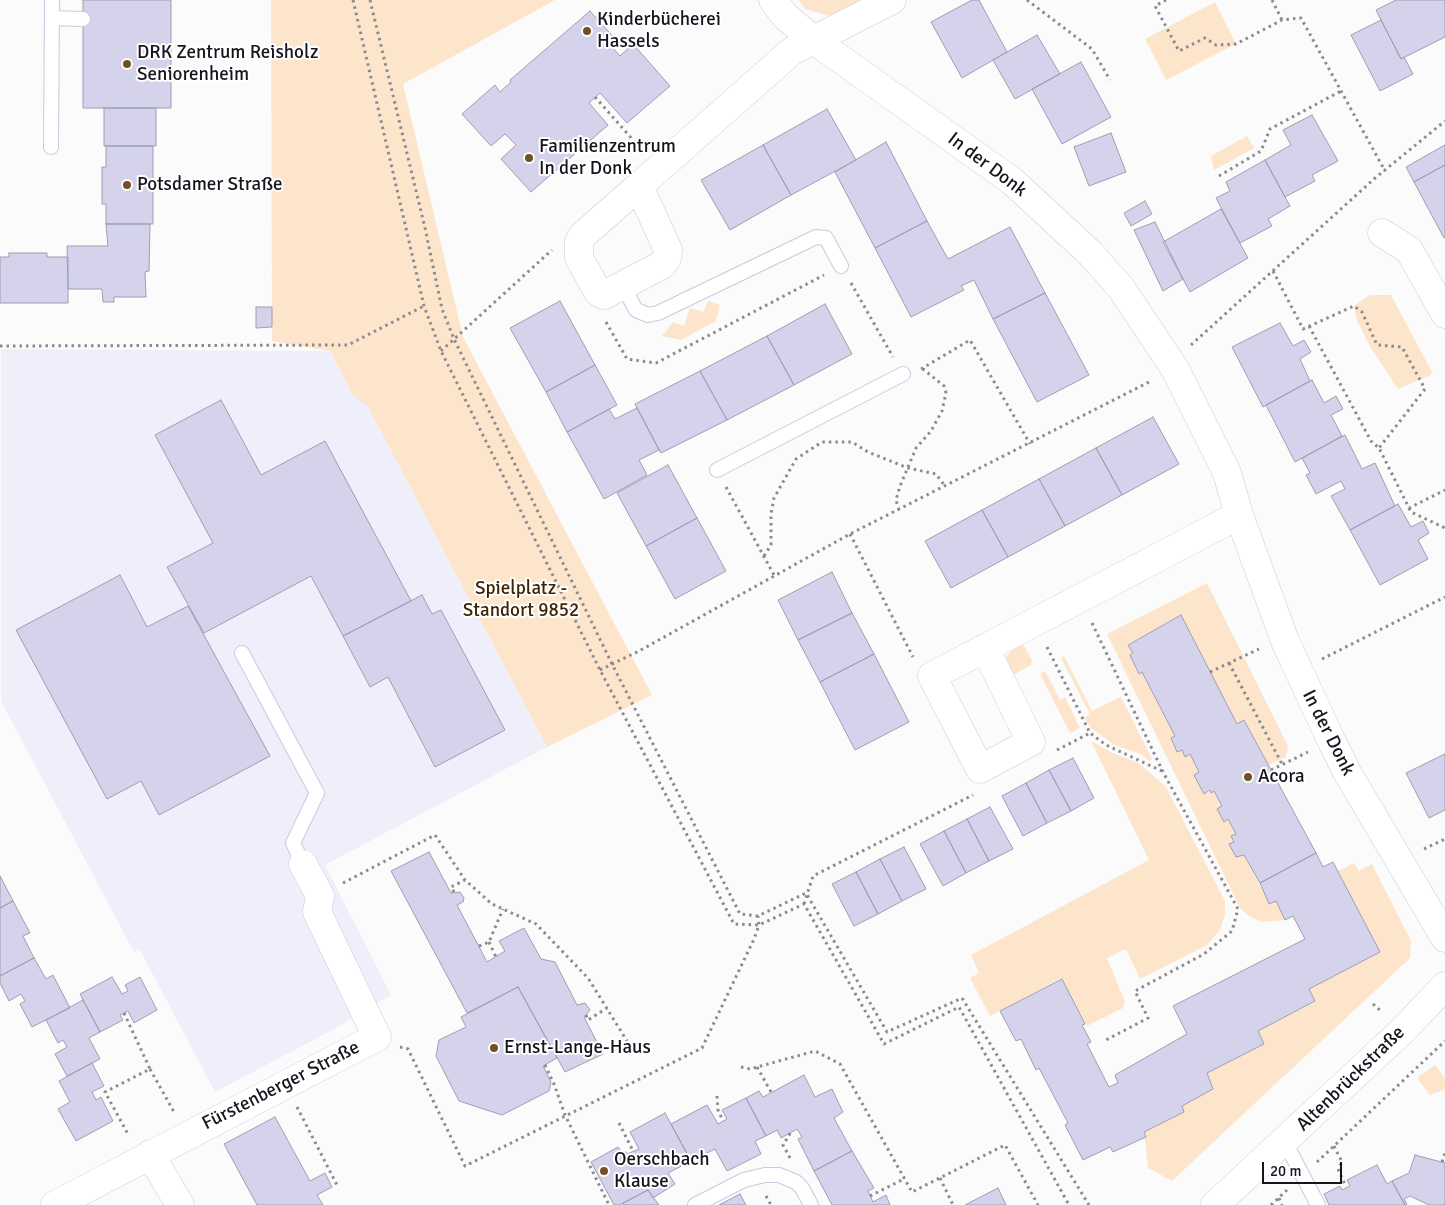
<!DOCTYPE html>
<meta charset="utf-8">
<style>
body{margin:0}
#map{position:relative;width:1445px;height:1205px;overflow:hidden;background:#fbfbfb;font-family:Signika,sans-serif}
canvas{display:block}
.scale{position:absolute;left:1262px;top:1162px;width:80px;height:22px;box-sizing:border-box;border:2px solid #16151e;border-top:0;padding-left:6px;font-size:15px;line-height:18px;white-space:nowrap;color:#16151e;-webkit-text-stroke:4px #fff;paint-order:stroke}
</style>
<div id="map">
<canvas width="1445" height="1205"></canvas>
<div class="scale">20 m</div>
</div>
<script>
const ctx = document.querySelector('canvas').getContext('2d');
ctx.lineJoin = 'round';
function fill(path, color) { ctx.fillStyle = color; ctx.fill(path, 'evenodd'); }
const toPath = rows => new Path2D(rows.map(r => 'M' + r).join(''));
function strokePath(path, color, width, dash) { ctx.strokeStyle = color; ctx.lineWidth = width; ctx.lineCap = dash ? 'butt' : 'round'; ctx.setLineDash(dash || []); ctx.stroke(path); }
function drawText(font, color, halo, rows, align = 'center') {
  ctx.font = font + ' Signika,sans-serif'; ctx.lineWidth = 4; ctx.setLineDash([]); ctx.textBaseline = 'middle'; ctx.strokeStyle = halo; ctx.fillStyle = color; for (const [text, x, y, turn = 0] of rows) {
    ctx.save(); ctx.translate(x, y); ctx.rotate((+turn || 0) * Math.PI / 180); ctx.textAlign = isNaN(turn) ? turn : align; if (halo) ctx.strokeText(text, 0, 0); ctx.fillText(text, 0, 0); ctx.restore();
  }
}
const built = toPath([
 [1,349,330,351,352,393,368,407,547,747,325,865,391,995,327,1033,215,1092,140,950,134,952,1,701]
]);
const green = toPath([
 [271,0,555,0,403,84,463,337,652,695,547,747,368,407,352,394,330,351,272,341],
 [799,0,864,0,834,17,805,9],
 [1215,2,1236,44,1166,80,1145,39],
 [1247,136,1254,148,1214,170,1211,156],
 [1370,295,1391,295,1433,374,1398,389,1371,348,1357,321,1354,306],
 [708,301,720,305,716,321,681,340,662,336,673,322,684,326,690,308,703,312],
 [1207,583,1288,746,1286,757,1268,765,1245,720,1237,724,1181,615,1128,644,1133,653,1130,655,1139,674,1142,672,1175,736,1171,738,1177,751,1182,750,1186,756,1190,754,1199,772,1194,775,1204,794,1214,791,1222,806,1217,809,1224,821,1228,819,1236,834,1231,836,1234,842,1229,844,1235,856,1244,855,1269,903,1276,901,1285,920,1262,922,1249,916,1240,908,1107,634],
 [1023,644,1032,660,1031,665,1007,678,1005,661,1006,657,1014,648],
 [1064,656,1092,711,1121,697,1152,759,1149,761,1143,755,1114,745,1091,728,1084,718,1090,714,1061,658],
 [1045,671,1060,700,1065,697,1080,728,1070,733,1040,674],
 [1091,741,1115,754,1139,763,1166,787,1225,901,1225,915,1220,930,1207,945,1140,979,1126,949,1107,958,1125,1002,1123,1008,1087,1026,1061,978,990,1016,970,978,979,973,971,955,1149,860],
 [1354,863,1359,871,1372,864,1411,941,1410,958,1172,1181,1148,1168,1144,1132,1184,1112,1182,1106,1213,1089,1207,1073,1264,1044,1258,1031,1315,1002,1309,989,1380,952,1338,871],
 [1435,1065,1445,1078,1445,1089,1430,1095,1417,1078]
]);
const building = toPath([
 [83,0,171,0,171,108,83,108,83,0],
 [972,0,979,0,1007,52,962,78,931,22,972,0],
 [1396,0,1445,0,1445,37,1401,59,1376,10,1396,0],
 [590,11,617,41,611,46,620,56,633,44,670,86,627,123,600,93,589,103,608,125,531,192,501,159,516,145,505,134,491,146,462,114,495,85,500,92,511,82,510,80,590,11],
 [1381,20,1401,59,1404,57,1413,74,1380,91,1351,35,1381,20],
 [1037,35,1060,74,1015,99,993,60,1037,35],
 [1081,62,1111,117,1062,144,1032,89,1081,62],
 [104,108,156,108,156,146,104,146,104,108],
 [827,109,856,160,791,195,763,145,827,109],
 [1312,115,1338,161,1312,175,1315,181,1285,197,1265,160,1291,145,1283,130,1312,115],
 [1111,133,1126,172,1089,186,1074,147,1111,133],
 [886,142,927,221,875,248,835,172,886,142],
 [763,145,791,195,730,230,701,180,763,145],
 [1445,145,1445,165,1414,182,1406,167,1445,145],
 [106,146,153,146,153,224,106,224,106,204,102,204,102,167,106,167,106,146],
 [1265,160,1290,206,1268,219,1272,226,1240,243,1216,198,1230,191,1226,182,1265,160],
 [1445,165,1445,237,1444,238,1414,182,1445,165],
 [1145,201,1152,214,1131,226,1124,213,1145,201],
 [1221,209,1248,258,1190,292,1163,242,1221,209],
 [927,221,948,259,1010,227,1045,293,993,319,974,280,961,286,964,290,911,317,875,248,927,221],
 [1155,222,1183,279,1163,291,1134,230,1155,222],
 [106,224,150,224,149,271,145,272,146,297,114,297,114,302,103,302,102,289,68,289,67,246,108,246,106,224],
 [9,253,47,253,47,257,68,257,68,303,0,303,0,257,9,257,9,253],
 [1045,293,1089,375,1037,402,993,319,1045,293],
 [560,301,595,365,546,392,510,328,560,301],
 [825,304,852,354,794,385,767,336,825,304],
 [256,307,272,307,272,327,256,328,256,307],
 [1280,323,1293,346,1304,340,1311,352,1300,359,1310,381,1263,407,1232,347,1280,323],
 [767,336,794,385,727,420,700,371,767,336],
 [595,365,617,405,567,432,546,392,595,365],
 [700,371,727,420,661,453,635,404,700,371],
 [1312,380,1324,403,1336,396,1343,409,1331,415,1342,436,1295,462,1266,405,1312,380],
 [221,400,261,475,325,441,411,601,343,636,311,576,204,633,167,567,213,543,155,435,221,400],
 [637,408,659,450,639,460,647,475,604,499,567,432,609,409,615,419,637,408],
 [1153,417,1179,464,1122,495,1096,448,1153,417],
 [1345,435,1362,469,1375,463,1395,506,1350,530,1331,496,1345,489,1341,481,1316,494,1306,475,1310,473,1302,458,1345,435],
 [1096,448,1122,495,1065,526,1039,479,1096,448],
 [668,465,697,518,646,546,617,493,668,465],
 [1039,479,1065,526,1008,557,982,510,1039,479],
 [1398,504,1411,527,1423,521,1429,533,1418,540,1428,559,1380,585,1350,530,1398,504],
 [982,510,1008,557,951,588,925,541,982,510],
 [697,518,726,571,675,599,646,546,697,518],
 [832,572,852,613,798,640,778,600,832,572],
 [120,575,147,627,188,606,270,756,159,815,141,781,107,799,16,630,120,575],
 [422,595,432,614,441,610,505,730,435,767,388,677,370,687,343,636,422,595],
 [852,613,874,654,820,682,798,640,852,613],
 [1181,615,1237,724,1244,720,1316,853,1260,883,1244,855,1236,857,1229,844,1234,842,1231,836,1236,834,1228,819,1224,822,1217,809,1222,806,1214,791,1211,793,1210,790,1204,794,1194,775,1199,772,1190,754,1185,757,1182,750,1177,752,1171,738,1175,736,1142,672,1139,674,1130,655,1133,653,1128,645,1181,615],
 [874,654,909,722,855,750,820,682,874,654],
 [1445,754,1445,810,1429,818,1406,773,1445,754],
 [1073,758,1094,798,1071,811,1049,770,1073,758],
 [1049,770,1071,811,1047,823,1026,783,1049,770],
 [1026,783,1047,823,1023,836,1002,796,1026,783],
 [990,807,1013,849,989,861,967,819,990,807],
 [967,819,989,861,966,873,944,831,967,819],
 [944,831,966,873,943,886,920,844,944,831],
 [904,847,926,889,902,901,880,859,904,847],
 [429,852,451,893,460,892,464,898,463,902,457,905,487,962,505,951,499,941,524,928,541,959,555,962,577,1005,585,1003,590,1010,584,1017,603,1054,565,1072,518,987,467,1013,391,871,429,852],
 [1316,853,1323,867,1333,862,1380,952,1309,989,1315,1001,1258,1031,1264,1044,1207,1073,1213,1089,1182,1106,1184,1112,1144,1132,1146,1137,1113,1152,1110,1147,1083,1160,1065,1125,1068,1123,1039,1068,1036,1070,1021,1039,1016,1041,1000,1011,1062,979,1085,1024,1082,1025,1091,1042,1087,1044,1109,1087,1118,1083,1115,1075,1187,1034,1173,1006,1305,939,1293,916,1285,920,1276,901,1269,904,1260,883,1316,853],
 [880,859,902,901,878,914,856,872,880,859],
 [856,872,878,914,854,926,832,884,856,872],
 [0,876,13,901,0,908,0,876],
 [13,901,30,933,23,936,34,958,0,976,0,908,13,901],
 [34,958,46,979,53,975,70,1008,32,1027,20,1004,25,1001,21,994,9,1001,0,983,0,976,34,958],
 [112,977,122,994,128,991,125,985,140,977,157,1010,134,1023,128,1011,120,1015,123,1020,100,1032,80,994,112,977],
 [518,987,557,1058,543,1066,551,1082,549,1091,502,1115,459,1101,436,1056,439,1040,466,1027,461,1017,518,987],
 [83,1000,100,1032,89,1038,100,1059,67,1076,55,1054,67,1047,63,1040,58,1043,46,1020,83,1000],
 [92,1063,104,1086,92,1092,96,1100,101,1097,113,1121,76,1141,58,1109,70,1102,59,1081,92,1063],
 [804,1075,815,1097,832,1089,843,1112,834,1118,852,1151,814,1171,798,1139,802,1137,797,1129,781,1138,777,1130,766,1136,746,1098,759,1091,763,1097,804,1075],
 [746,1098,766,1136,755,1141,761,1154,727,1171,715,1149,691,1161,671,1124,707,1105,718,1124,727,1119,722,1110,746,1098],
 [665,1113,691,1161,668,1173,675,1184,653,1198,648,1190,620,1205,614,1205,591,1162,618,1147,622,1153,626,1152,627,1154,639,1149,630,1132,665,1113],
 [275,1117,310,1181,325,1173,332,1187,317,1195,323,1205,257,1205,224,1144,275,1117],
 [852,1151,874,1188,868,1191,873,1202,886,1195,890,1205,832,1205,814,1171,852,1151],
 [1415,1155,1445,1163,1445,1205,1429,1205,1410,1196,1404,1199,1407,1204,1405,1205,1392,1181,1409,1173,1415,1155],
 [1377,1165,1387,1184,1392,1181,1405,1205,1329,1205,1324,1194,1340,1186,1342,1190,1350,1186,1347,1180,1377,1165],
 [998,1188,1006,1205,965,1205,998,1188],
 [648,1190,659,1205,624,1205,623,1203,648,1190],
 [740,1194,746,1205,719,1205,740,1194]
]);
const path = toPath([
 [353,0,424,306,441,351,600,670,734,924,759,925,804,904,884,1044,959,1007,1069,1205],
 [370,0,425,228,442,309,454,339,612,664,740,914,758,916,806,893,887,1032,962,998,1089,1205],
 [1027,0,1092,49,1110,80],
 [1166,0,1155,6,1179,51,1205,38,1216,45,1236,44,1282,20,1301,18,1385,171],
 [1272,0,1282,20],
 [595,97,641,149],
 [1219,176,1261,151,1270,129,1341,91],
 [1273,271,1303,329,1354,306,1362,312,1377,345,1402,347,1425,389,1379,448],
 [851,283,893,357],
 [606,322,627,359,656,363,824,275],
 [1309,326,1371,441,1379,448,1409,508,1445,490],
 [1191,345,1374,179,1445,121],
 [0,346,348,345,424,306],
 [441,351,552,250],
 [921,369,970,340,1030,444],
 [726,487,774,575],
 [1409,508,1411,512,1445,528],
 [899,510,896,500,900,486,916,448,931,431,942,411,946,393,944,386,923,369],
 [850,534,913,657],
 [764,556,771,545,771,514,774,498,796,459,822,442,852,442,868,452,908,468,936,474,945,486],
 [1092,623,1163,772,1238,909,1232,931,1204,954,1135,991,1148,1018,1106,1040],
 [1047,647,1090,733,1106,745,1162,771],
 [1322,659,1445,597],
 [1229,663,1282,764],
 [600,670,639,651,850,534,1151,381],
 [1210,672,1259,649],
 [1057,750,1090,733],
 [1271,770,1308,752],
 [1424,849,1445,839],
 [343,883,435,835,465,880,492,904,536,924,588,978,627,1041],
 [454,892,451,887,465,880],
 [804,904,813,876,973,795],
 [489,942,496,957],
 [479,946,489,942,503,909],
 [1373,1004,1382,1012],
 [124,1013,150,1069,105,1092,129,1136],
 [586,1015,588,1020,607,1008],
 [400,1047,408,1049,465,1166,702,1048,754,939,759,925,758,916],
 [545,1065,554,1084,565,1115,609,1205],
 [741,1067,750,1069,815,1051,840,1064,912,1192,1005,1145,1038,1205],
 [757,1067,771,1092],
 [150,1069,174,1112],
 [717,1096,718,1110,723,1121],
 [297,1107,338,1187],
 [619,1123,633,1151],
 [1334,1146,1342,1162,1338,1169,1346,1187],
 [790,1158,783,1145,791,1132],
 [1317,1162,1445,1041],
 [1442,1162,1445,1153],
 [940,1178,953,1205],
 [766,1196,771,1205],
 [870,1196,904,1179],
 [1279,1198,1282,1205],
 [1271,1205,1287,1190]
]);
const service = toPath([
 [52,18,83,19],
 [51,147,52,0],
 [623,286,636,310,648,315,658,313,816,237,826,238,841,266],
 [717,470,903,374],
 [242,653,317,793,293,843,303,864],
 [1285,1142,1318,1205],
 [695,1205,744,1180,765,1175,779,1175,796,1182,802,1188,811,1205]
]);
const minor = toPath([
 [773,0,785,16,815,41,1012,181,1091,254,1121,288,1175,369,1227,473,1239,515,1285,641,1332,742,1347,772,1445,938],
 [639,186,582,236,579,242,579,258,598,292,604,295,662,265,667,258,668,250,639,186,792,51,892,0],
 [1382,233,1409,250,1445,314],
 [985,648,1031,742,980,769,932,676,1239,515],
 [150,1154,180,1205],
 [55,1205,377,1037,317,912,320,896,303,864]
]);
const tertiary = toPath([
 [1215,1205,1401,1032,1445,986]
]);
const markers = [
 [587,31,5,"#715027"],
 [127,64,5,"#715027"],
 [529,158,5,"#715027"],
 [127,185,5,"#715027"],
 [1248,777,5,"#715027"],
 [494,1048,5,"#715027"],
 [604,1171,5,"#715027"]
];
const poiNames = [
 ["Kinderbücherei",597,20],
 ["Hassels",597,42],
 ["DRK Zentrum Reisholz",137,53],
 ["Seniorenheim",137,75],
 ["Familienzentrum",539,147],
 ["In der Donk",539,169],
 ["Potsdamer Straße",137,185],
 ["Acora",1258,777],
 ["Ernst-Lange-Haus",504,1048],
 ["Oerschbach",614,1160],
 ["Klause",614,1182]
];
const streetNames = [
 ["In der Donk",987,165,37],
 ["In der Donk",1328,733,63],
 ["Altenbrückstraße",1351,1079,-44],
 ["Fürstenberger Straße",281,1086,-27]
];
const parkNames = [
 ["Spielplatz -",521,589],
 ["Standort 9852",521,611]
];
fill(built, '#efeffc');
fill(green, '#fde5cb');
fill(building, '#d4d3eb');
strokePath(building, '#9e9db3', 1);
strokePath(service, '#cac9e0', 16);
strokePath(minor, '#cac9e0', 29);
strokePath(tertiary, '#cac9e0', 29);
strokePath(path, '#8b8b8f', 3, [2.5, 4]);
strokePath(service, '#fff', 14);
strokePath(minor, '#fff', 28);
strokePath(tertiary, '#fff', 28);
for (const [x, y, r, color] of markers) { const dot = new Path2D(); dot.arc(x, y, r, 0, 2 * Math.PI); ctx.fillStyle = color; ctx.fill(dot); strokePath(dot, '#fff', 2); }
drawText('19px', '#16151e', '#fff', poiNames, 'left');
drawText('19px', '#16151e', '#fff', streetNames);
drawText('19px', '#3c2504', '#fff', parkNames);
</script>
